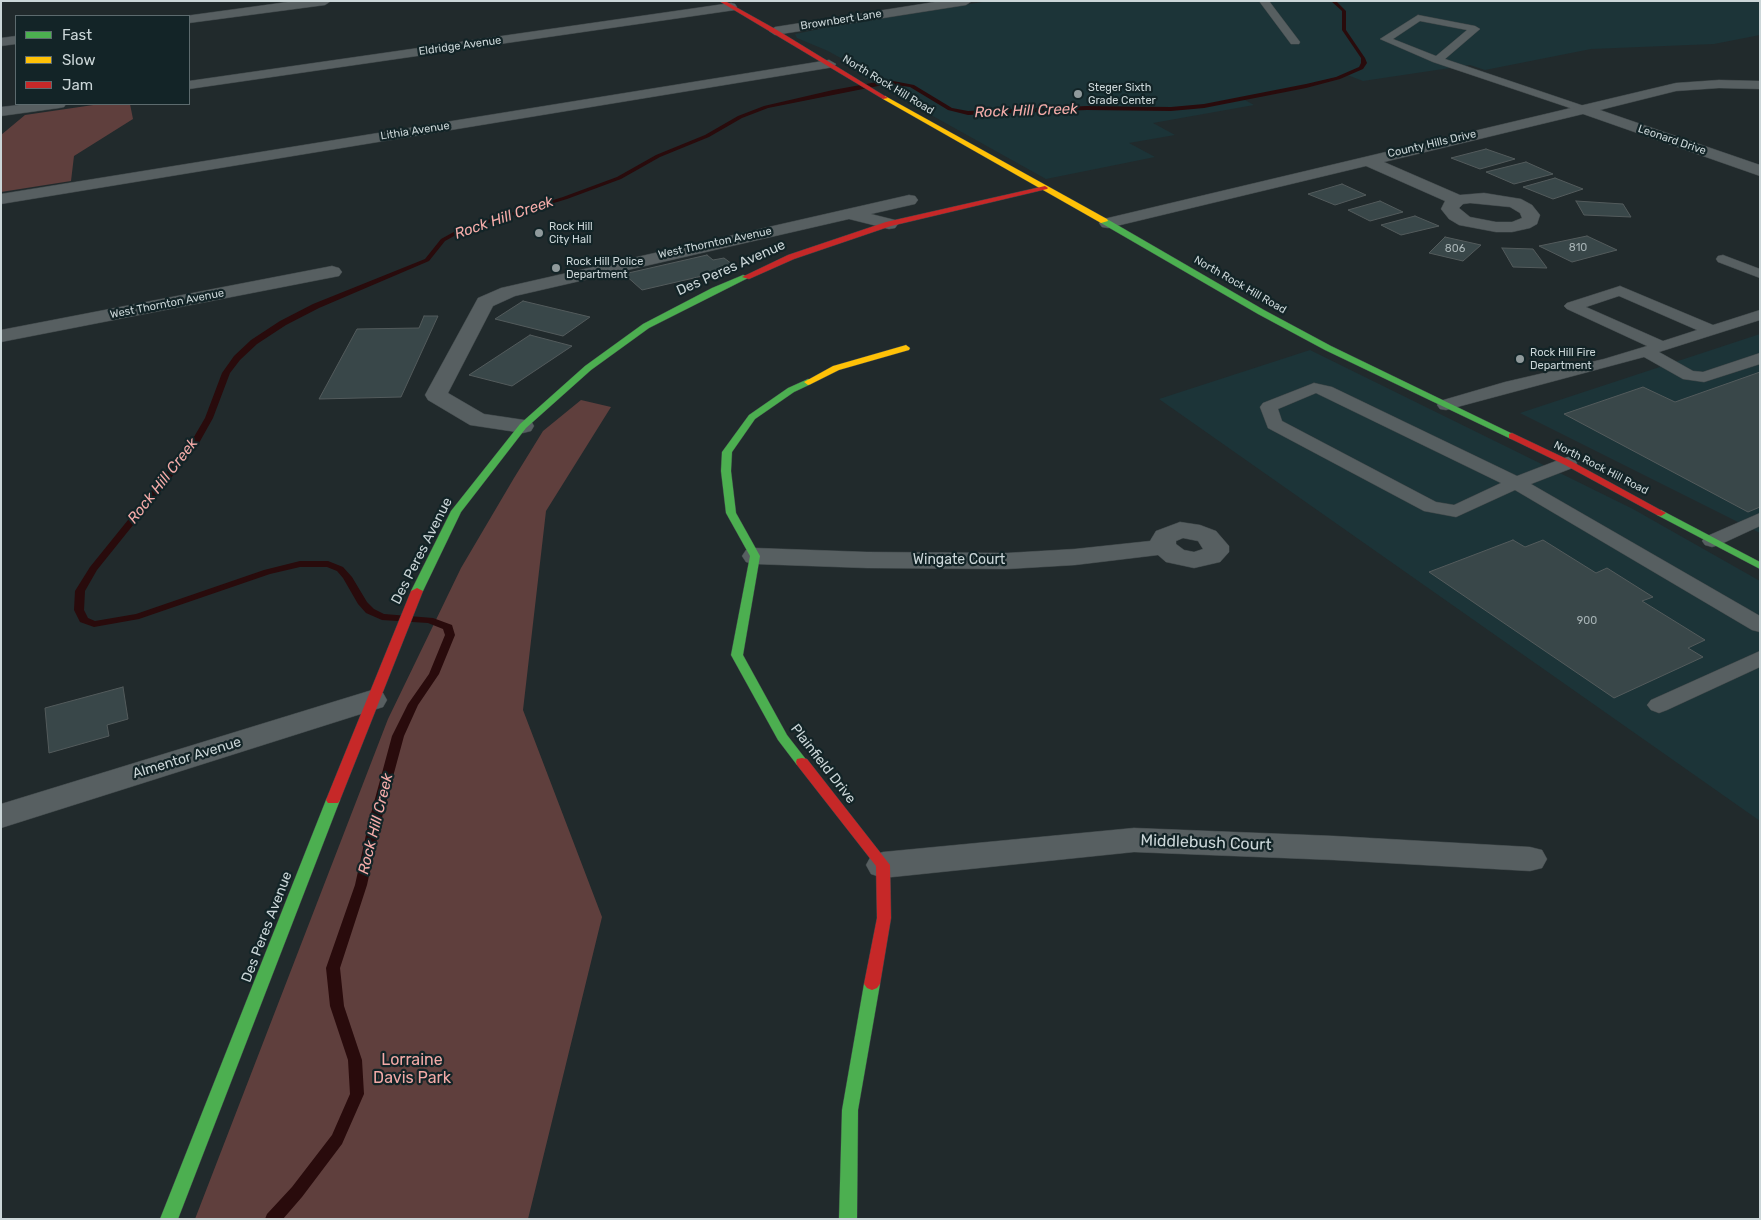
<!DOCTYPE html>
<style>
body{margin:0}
#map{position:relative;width:1761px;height:1220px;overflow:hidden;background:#212a2c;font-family:Rubik,sans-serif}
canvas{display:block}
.frame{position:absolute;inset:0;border:2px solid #cbd6d8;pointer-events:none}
.legend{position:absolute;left:15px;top:15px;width:175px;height:90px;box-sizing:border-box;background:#132427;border:1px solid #5d6b6e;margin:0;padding:6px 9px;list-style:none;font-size:15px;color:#cbd6d8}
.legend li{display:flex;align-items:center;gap:10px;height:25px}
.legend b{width:25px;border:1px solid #5d6b6e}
</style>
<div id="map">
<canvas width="1761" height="1220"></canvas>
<div class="frame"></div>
<ul class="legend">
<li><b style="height:6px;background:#4caf50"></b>Fast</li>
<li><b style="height:6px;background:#ffc107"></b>Slow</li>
<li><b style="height:6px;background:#c62828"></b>Jam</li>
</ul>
</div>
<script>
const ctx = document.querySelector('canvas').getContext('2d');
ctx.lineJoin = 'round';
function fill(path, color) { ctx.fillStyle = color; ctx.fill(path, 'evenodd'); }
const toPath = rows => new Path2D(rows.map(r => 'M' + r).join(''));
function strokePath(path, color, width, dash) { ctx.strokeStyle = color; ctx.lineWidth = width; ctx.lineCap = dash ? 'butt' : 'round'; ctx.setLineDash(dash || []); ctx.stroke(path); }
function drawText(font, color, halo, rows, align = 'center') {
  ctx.font = font + ' Rubik,sans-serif'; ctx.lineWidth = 4.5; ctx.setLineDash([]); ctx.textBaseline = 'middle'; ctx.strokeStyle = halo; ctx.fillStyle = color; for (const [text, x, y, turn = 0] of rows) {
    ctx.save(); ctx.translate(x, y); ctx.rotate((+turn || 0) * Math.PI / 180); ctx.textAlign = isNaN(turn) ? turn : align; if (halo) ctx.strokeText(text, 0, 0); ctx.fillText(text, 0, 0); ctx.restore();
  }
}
const built = toPath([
 [989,1,1760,1,1760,35,1714,44,1591,49,1485,70,1470,65,1363,81,1347,75,1289,89,1241,98,1254,105,1153,123,1175,135,1129,143,1155,157,1046,179,870,81,859,74,846,61,828,51,797,38,795,34,844,24],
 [1760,334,1760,533,1520,413],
 [1310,350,1633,509,1760,581,1760,821,1159,399]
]);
const green = toPath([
 [100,104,130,104,133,119,74,156,71,181,1,192,1,135,25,115],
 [581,400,611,407,546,511,523,710,602,917,528,1219,195,1219,388,719,461,568,514,478,543,431]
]);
const stream = toPath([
 [1331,1,1336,1,1346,11,1346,30,1365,58,1367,63,1363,69,1340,79,1306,88,1204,108,1171,111,1087,110,968,115,948,110,910,87,888,84,768,108,742,118,709,137,660,157,621,179,567,199,465,230,445,241,429,261,319,308,286,325,257,344,240,360,230,373,213,418,199,443,97,570,85,591,84,610,88,618,95,621,136,614,264,570,300,561,328,561,343,567,352,577,367,602,374,609,384,614,433,618,452,625,455,635,439,674,418,705,404,736,381,821,367,885,340,968,344,1006,362,1060,364,1094,342,1144,302,1197,283,1219,265,1219,267,1214,292,1187,332,1135,350,1094,348,1060,330,1006,326,968,355,885,369,821,392,736,408,704,429,674,445,635,443,629,428,623,382,620,366,613,358,604,343,578,337,571,327,567,300,567,270,574,139,619,94,627,80,622,74,610,75,591,90,567,191,442,205,418,222,373,234,356,251,340,280,321,313,304,425,259,441,239,461,228,563,197,617,177,656,155,705,135,738,116,764,106,833,90,888,80,914,85,952,108,968,111,1087,106,1171,107,1204,104,1306,84,1336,77,1359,67,1361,63,1361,58,1342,30,1342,11,1331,1]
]);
const building = toPath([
 [1486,149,1515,159,1480,169,1451,158,1486,149],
 [1526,162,1553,174,1514,184,1486,172,1526,162],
 [1555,178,1583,189,1553,199,1523,187,1555,178],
 [1342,184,1366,195,1335,205,1308,194,1342,184],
 [1380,201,1403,212,1370,221,1348,210,1380,201],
 [1576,201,1623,204,1631,217,1584,215,1576,201],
 [1415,216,1439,226,1401,235,1381,225,1415,216],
 [1587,236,1617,250,1572,262,1539,246,1587,236],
 [1445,237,1481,245,1463,261,1429,253,1445,237],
 [1502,248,1533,249,1547,268,1513,267,1502,248],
 [707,255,713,260,724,258,732,264,719,267,724,271,642,290,624,274,707,255],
 [523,301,590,317,563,336,495,319,523,301],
 [424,316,438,316,401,397,319,399,357,329,419,328,424,316],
 [530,335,572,346,512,386,469,375,530,335],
 [1760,372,1760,507,1748,512,1564,414,1643,387,1675,402,1760,372],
 [1513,540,1525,547,1543,540,1596,573,1607,568,1653,597,1642,601,1705,640,1688,648,1703,657,1614,698,1429,572,1513,540],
 [123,687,128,719,107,725,109,736,49,753,45,708,123,687]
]);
const lane = toPath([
 [1259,1,1269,1,1300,42,1299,44,1291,44,1259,1],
 [1418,15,1475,26,1480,29,1445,59,1587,107,1589,109,1587,111,1579,111,1433,62,1380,39,1418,15],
 [1420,21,1467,30,1436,56,1393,39,1420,21],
 [1723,255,1760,269,1760,278,1718,262,1716,259,1718,256,1723,255],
 [1620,286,1713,325,1760,310,1760,320,1659,352,1693,371,1703,372,1760,353,1760,364,1704,382,1683,379,1644,357,1446,410,1440,409,1437,405,1440,401,1505,382,1604,359,1647,346,1567,309,1564,306,1567,303,1620,286],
 [1619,296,1697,330,1663,341,1586,307,1619,296],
 [1314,383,1332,387,1517,476,1561,459,1568,457,1575,459,1577,463,1575,467,1531,484,1760,616,1760,632,1752,630,1515,490,1456,517,1424,511,1268,428,1260,407,1263,403,1314,383],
 [1316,393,1320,395,1501,483,1454,505,1436,502,1282,421,1278,409,1316,393],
 [1760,513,1760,526,1719,545,1712,547,1705,545,1702,541,1705,537,1760,513],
 [1760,651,1760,667,1667,710,1659,713,1651,710,1647,705,1651,700,1760,651]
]);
const street = toPath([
 [295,1,331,1,325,5,189,23,189,16,185,16,295,1],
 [941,1,972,1,966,5,775,35,769,31,775,27,941,1],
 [731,3,735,4,737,7,735,10,189,89,189,81,731,3],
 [16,36,16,44,1,46,1,38,16,36],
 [829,60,836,64,834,67,1,204,1,194,829,60],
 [1719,80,1760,81,1760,89,1719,88,1676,91,1600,110,1760,165,1760,176,1583,114,1384,162,1460,195,1484,193,1521,199,1532,205,1540,215,1537,224,1530,228,1512,232,1496,232,1459,225,1449,219,1441,209,1445,201,1366,166,1108,228,1102,227,1099,223,1102,219,1108,218,1676,83,1719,80],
 [1470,203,1510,207,1520,213,1522,218,1512,222,1496,222,1470,217,1459,208,1463,204,1470,203],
 [28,104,66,104,64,107,59,108,1,116,1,107,28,104],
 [909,195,915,196,918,200,915,204,871,214,895,220,898,224,895,228,889,229,849,219,515,296,493,306,448,393,484,414,531,421,534,426,531,431,523,433,470,425,428,400,425,395,478,298,501,288,909,195],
 [332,266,339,268,342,272,339,276,1,342,1,330,332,266],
 [1180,522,1200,525,1216,531,1229,546,1229,552,1220,562,1194,568,1166,562,1158,555,1075,565,1007,569,867,568,755,564,746,562,742,556,746,550,755,548,867,552,1007,553,1075,549,1150,541,1156,531,1180,522],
 [1183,538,1198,541,1203,549,1194,552,1184,550,1176,544,1176,541,1183,538],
 [372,690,383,693,387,700,383,707,1,828,1,804,372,690],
 [1134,828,1334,836,1530,847,1542,850,1547,859,1542,868,1530,871,1334,860,1134,852,883,878,871,874,866,865,871,856,883,852,1134,828]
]);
const fast = toPath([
 [1101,219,1107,219,1264,310,1331,346,1517,436,1512,439,1509,438,1325,350,1258,314,1101,223,1101,219],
 [743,275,750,277,649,328,591,370,526,428,461,512,423,591,417,594,413,593,411,591,451,511,520,424,585,366,643,324,712,288,743,275],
 [808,379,811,380,811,384,794,392,755,419,732,452,731,471,736,513,760,556,743,655,787,735,808,762,807,765,802,766,797,765,778,740,731,655,750,556,726,513,721,471,722,452,749,415,788,388,808,379],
 [1661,510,1760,562,1760,569,1657,515,1656,513,1657,511,1661,510],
 [333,795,338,797,340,800,178,1219,160,1219,326,800,328,797,333,795],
 [872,978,877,980,880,984,858,1110,857,1219,839,1219,842,1110,864,984,867,980,872,978]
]);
const slow = toPath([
 [885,96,1107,219,1108,221,1101,223,883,99,882,98,885,96],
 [906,345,910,348,909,350,839,370,811,384,808,385,804,382,833,366,906,345]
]);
const jam = toPath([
 [719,1,725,1,777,30,888,98,883,99,719,1],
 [1045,186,1048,188,1047,189,891,226,794,259,749,279,742,277,788,255,886,222,1045,186],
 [1512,433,1571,461,1666,513,1661,516,1657,515,1565,465,1509,438,1509,434,1512,433],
 [417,588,423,591,340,800,338,803,328,803,326,800,411,591,417,588],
 [802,758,807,759,890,865,891,918,880,984,877,988,872,990,867,988,864,984,877,918,876,866,797,765,796,762,797,759,802,758]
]);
const markers = [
 [1078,94,5,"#909a9c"],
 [539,233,5,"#909a9c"],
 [556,268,5,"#909a9c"],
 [1520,359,5,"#909a9c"]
];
const farStreetnames = [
 ["Brownbert Lane",841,20,-9],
 ["Eldridge Avenue",460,46,-8],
 ["North Rock Hill Road",888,85,31],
 ["Lithia Avenue",415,131,-9],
 ["Leonard Drive",1672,140,19],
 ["County Hills Drive",1432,144,-13],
 ["West Thornton Avenue",715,243,-12],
 ["North Rock Hill Road",1240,285,30],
 ["West Thornton Avenue",167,304,-11],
 ["North Rock Hill Road",1601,468,27]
];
const farPoinames = [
 ["Steger Sixth",1088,88],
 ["Grade Center",1088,101],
 ["Rock Hill",549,227],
 ["City Hall",549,240],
 ["Rock Hill Police",566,262],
 ["Department",566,275],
 ["Rock Hill Fire",1530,353],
 ["Department",1530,366]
];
const numberNames = [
 ["810",1578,248],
 ["806",1455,249],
 ["900",1587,621]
];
const streetNames = [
 ["Des Peres Avenue",731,268,-24],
 ["Des Peres Avenue",422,551,-63],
 ["Wingate Court",959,560],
 ["Almentor Avenue",187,758,-17],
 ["Plainfield Drive",823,764,52],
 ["Des Peres Avenue",267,927,-69]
];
const waterNames = [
 ["Rock Hill Creek",1026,111,-2],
 ["Rock Hill Creek",504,218,-19],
 ["Rock Hill Creek",163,481,-52],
 ["Rock Hill Creek",376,824,-76]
];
const nearStreetnames = [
 ["Middlebush Court",1206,843,2]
];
const nearParknames = [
 ["Lorraine",412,1060],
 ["Davis Park",412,1078]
];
fill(built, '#1c3438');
fill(green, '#5f3f3d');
fill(stream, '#290b0c');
fill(building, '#394749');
strokePath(building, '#535b5c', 1);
strokePath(lane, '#3d4547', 1);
strokePath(street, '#3d4547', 1);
strokePath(fast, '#3d4547', 1);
strokePath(slow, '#3d4547', 1);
strokePath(jam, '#3d4547', 1);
fill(lane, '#575f61');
fill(street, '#575f61');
fill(fast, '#4caf50');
fill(slow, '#ffc107');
fill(jam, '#c62828');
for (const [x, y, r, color] of markers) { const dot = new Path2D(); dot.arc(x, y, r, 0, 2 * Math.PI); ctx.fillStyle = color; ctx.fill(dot); strokePath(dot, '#132427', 2); }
drawText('11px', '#cbd6d8', '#132427', farStreetnames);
drawText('11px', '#cbd6d8', '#132427', farPoinames, 'left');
drawText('11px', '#a6b2b4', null, numberNames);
drawText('14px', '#cbd6d8', '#132427', streetNames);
drawText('italic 15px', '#f5aca9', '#132427', waterNames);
drawText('16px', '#cbd6d8', '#132427', nearStreetnames);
drawText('16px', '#f3aaa7', '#132427', nearParknames);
</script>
